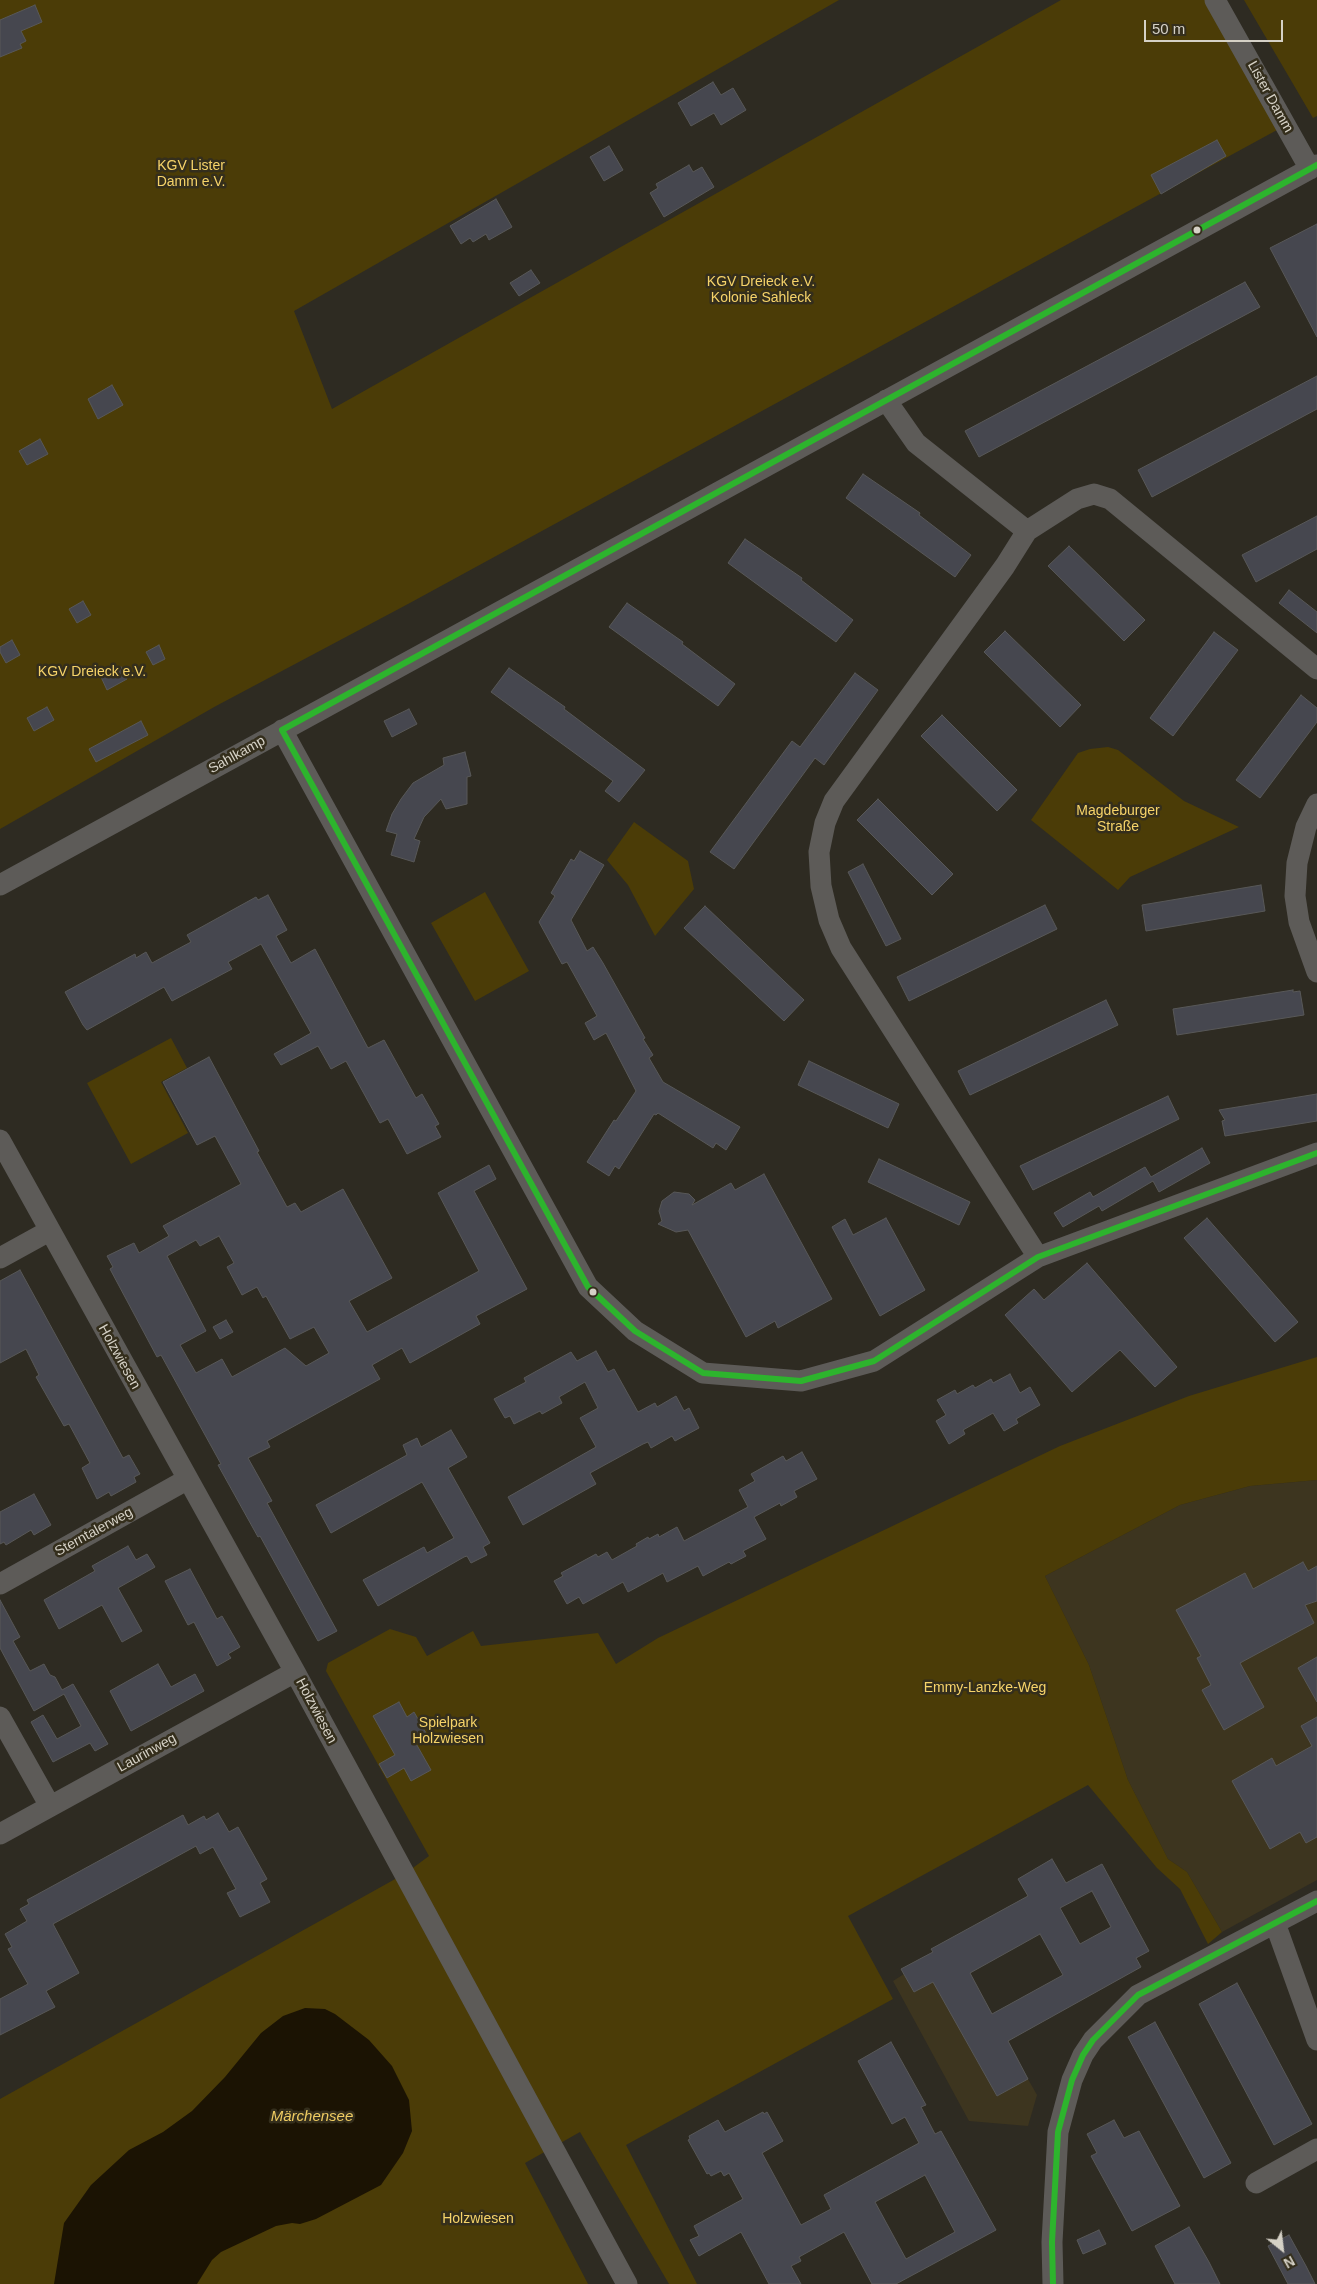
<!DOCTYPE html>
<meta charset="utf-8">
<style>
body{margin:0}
#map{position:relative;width:1317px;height:2284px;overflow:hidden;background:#2e2b22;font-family:Arial,sans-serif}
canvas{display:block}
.north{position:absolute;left:1257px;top:2224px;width:50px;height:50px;-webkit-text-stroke:4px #342e1c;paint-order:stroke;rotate:151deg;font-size:14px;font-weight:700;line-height:20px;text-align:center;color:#d5d1c6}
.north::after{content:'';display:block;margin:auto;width:18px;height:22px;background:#d5d1c6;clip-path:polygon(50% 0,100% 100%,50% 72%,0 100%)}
.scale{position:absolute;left:1144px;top:20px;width:139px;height:22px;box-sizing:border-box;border:2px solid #d5d1c6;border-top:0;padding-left:6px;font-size:15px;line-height:18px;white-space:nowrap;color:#d5d1c6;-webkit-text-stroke:4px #342e1c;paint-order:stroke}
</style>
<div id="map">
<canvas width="1317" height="2284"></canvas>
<div class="north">N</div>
<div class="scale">50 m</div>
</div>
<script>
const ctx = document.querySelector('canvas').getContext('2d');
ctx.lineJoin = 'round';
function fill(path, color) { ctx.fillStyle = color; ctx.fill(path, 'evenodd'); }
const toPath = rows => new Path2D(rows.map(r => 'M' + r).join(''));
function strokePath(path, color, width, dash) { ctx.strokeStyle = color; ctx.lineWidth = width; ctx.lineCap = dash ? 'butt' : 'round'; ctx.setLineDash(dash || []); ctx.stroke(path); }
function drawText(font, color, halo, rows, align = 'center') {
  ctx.font = font + ' Arial,sans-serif'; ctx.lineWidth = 5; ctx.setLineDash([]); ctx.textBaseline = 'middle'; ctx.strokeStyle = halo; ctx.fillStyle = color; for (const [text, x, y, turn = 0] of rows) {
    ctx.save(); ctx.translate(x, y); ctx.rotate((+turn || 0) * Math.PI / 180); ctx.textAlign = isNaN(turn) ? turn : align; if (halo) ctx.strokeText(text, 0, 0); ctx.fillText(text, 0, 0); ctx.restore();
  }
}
const built = toPath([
 [1317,1480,1317,1880,1222,1932,1187,1872,1168,1859,1128,1780,1089,1665,1045,1576,1180,1505,1250,1486],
 [965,1964,992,2014,961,2032,997,2096,1028,2079,1037,2095,1028,2126,969,2121,893,1981,904,1974,914,1992]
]);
const green = toPath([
 [0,0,839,0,294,311,332,409,1061,0,1205,0,1277,130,408,604,216,706,0,829],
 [1244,0,1317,0,1317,116,1313,118],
 [1108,747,1118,750,1184,801,1239,827,1130,877,1118,890,1031,820,1078,753,1090,749],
 [634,822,688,861,694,889,655,936,628,885,607,860],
 [485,892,529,971,475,1001,431,923],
 [171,1038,187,1068,161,1082,188,1133,131,1164,87,1083],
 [1317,1357,1317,1480,1250,1486,1180,1505,1045,1576,1089,1665,1128,1780,1168,1859,1187,1872,1222,1932,1208,1944,1180,1889,1157,1868,1088,1785,848,1916,893,1999,626,2145,697,2284,669,2284,580,2132,525,2163,588,2284,0,2284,0,2099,406,1873,429,1856,326,1671,328,1663,390,1629,416,1637,427,1656,473,1631,481,1646,598,1633,616,1664,658,1638,1060,1446,1189,1396]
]);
const water = toPath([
 [305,2008,325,2009,335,2014,369,2040,392,2066,409,2100,412,2131,403,2153,381,2185,316,2219,300,2224,292,2223,276,2226,221,2252,212,2260,197,2284,54,2284,64,2223,91,2185,129,2150,163,2132,192,2111,225,2077,261,2033,283,2016]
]);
const building = toPath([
 [35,5,42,22,21,31,26,41,20,44,22,48,0,57,0,20,35,5],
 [713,82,721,95,733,88,746,110,721,125,714,113,691,126,678,103,713,82],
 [1217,140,1226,156,1161,194,1151,175,1217,140],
 [609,146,623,170,604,181,590,157,609,146],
 [689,165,693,172,702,167,714,187,664,217,650,193,658,188,656,184,689,165],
 [496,199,512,227,489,240,486,234,473,242,470,238,461,244,450,226,496,199],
 [1317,224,1317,337,1270,248,1317,224],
 [531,270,540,283,519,296,510,283,531,270],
 [1245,282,1260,307,979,457,965,431,1245,282],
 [1317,376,1317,409,1152,497,1138,470,1317,376],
 [112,385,123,405,98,419,88,399,112,385],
 [40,439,48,454,27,465,19,451,40,439],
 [863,474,920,513,919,515,971,555,955,577,846,498,863,474],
 [1317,516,1317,549,1256,582,1242,555,1317,516],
 [745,539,802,578,801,580,853,620,836,642,728,563,745,539],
 [1069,546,1145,620,1124,641,1048,566,1069,546],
 [1289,590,1317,612,1317,633,1279,603,1289,590],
 [83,601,91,615,77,623,69,609,83,601],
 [627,603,683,642,682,644,735,684,718,706,609,627,627,603],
 [1005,631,1081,705,1060,727,984,652,1005,631],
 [1214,632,1238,650,1173,736,1150,718,1214,632],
 [12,640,20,655,6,663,0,652,0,647,12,640],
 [159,645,165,659,153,665,146,652,159,645],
 [121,667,127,679,107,690,101,677,121,667],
 [509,668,565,707,564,709,645,770,619,802,605,791,613,781,491,692,509,668],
 [855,673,878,690,824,765,815,758,734,869,710,852,792,741,800,747,855,673],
 [1301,695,1317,708,1317,722,1260,798,1236,780,1301,695],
 [47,707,54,720,34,731,27,718,47,707],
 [409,709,417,724,392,737,384,721,409,709],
 [942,715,1017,790,997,811,921,736,942,715],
 [141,721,148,735,96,762,89,749,141,721],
 [465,752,471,776,467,777,467,804,446,809,441,799,424,817,414,839,420,841,414,862,391,855,397,834,386,831,392,814,401,799,413,783,444,765,443,758,465,752],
 [878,799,953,874,932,895,857,820,878,799],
 [580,851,604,865,571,920,587,951,593,947,603,963,645,1038,643,1039,653,1055,649,1058,663,1082,740,1127,726,1150,716,1143,713,1148,658,1113,656,1115,654,1114,619,1169,615,1166,609,1176,587,1162,614,1120,616,1121,636,1091,606,1033,594,1040,585,1023,597,1016,567,962,562,964,539,922,555,896,551,893,571,859,574,861,580,851],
 [863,864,901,939,886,946,848,872,863,864],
 [1261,885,1265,911,1146,931,1142,905,1261,885],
 [268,895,287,930,276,936,291,963,315,949,368,1048,384,1040,416,1098,422,1094,439,1124,435,1126,441,1137,407,1154,388,1119,380,1123,346,1061,331,1069,318,1046,281,1065,274,1054,311,1033,261,944,228,962,232,969,172,1001,164,987,87,1030,83,1025,65,992,135,954,136,958,146,952,152,963,191,942,187,935,256,897,258,900,268,895],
 [1045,905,1057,929,909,1001,897,977,1045,905],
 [705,906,804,1000,784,1021,684,928,705,906],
 [1293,990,1293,992,1300,991,1304,1015,1177,1035,1173,1009,1293,990],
 [1106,1000,1118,1025,970,1095,958,1071,1106,1000],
 [209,1057,259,1151,257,1152,287,1207,295,1203,301,1212,343,1189,392,1278,349,1301,367,1332,479,1271,438,1193,489,1165,496,1179,474,1191,527,1289,476,1316,480,1324,410,1363,402,1348,372,1365,380,1379,267,1441,270,1447,248,1458,272,1501,267,1503,337,1631,318,1641,260,1536,258,1537,218,1465,221,1464,161,1355,157,1357,110,1269,113,1267,107,1256,134,1243,139,1253,169,1236,163,1226,241,1184,215,1136,197,1145,163,1082,209,1057],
 [219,1236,234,1263,227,1267,242,1295,257,1287,263,1298,266,1296,290,1339,314,1327,329,1353,306,1366,285,1348,232,1377,222,1359,196,1373,180,1345,206,1331,167,1256,196,1240,200,1246,219,1236],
 [809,1061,899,1104,888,1128,798,1085,809,1061],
 [1317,1094,1317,1121,1225,1136,1222,1121,1225,1120,1219,1110,1317,1094],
 [1168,1096,1179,1119,1033,1190,1020,1166,1168,1096],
 [1202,1148,1210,1163,1159,1192,1153,1181,1102,1211,1099,1206,1063,1227,1054,1213,1090,1192,1093,1197,1145,1167,1151,1177,1202,1148],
 [879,1159,970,1202,959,1225,868,1182,879,1159],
 [764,1174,832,1299,778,1328,775,1321,746,1337,688,1230,676,1232,658,1224,662,1221,659,1211,662,1201,674,1192,689,1194,695,1200,692,1205,731,1183,735,1190,764,1174],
 [886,1218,925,1290,880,1316,832,1227,845,1219,853,1235,886,1218],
 [1207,1218,1298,1322,1275,1342,1184,1238,1207,1218],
 [1087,1263,1177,1367,1155,1387,1120,1350,1072,1392,1005,1315,1034,1289,1044,1300,1087,1263],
 [20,1270,123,1458,129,1455,140,1474,134,1477,136,1482,111,1496,109,1492,97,1499,82,1468,90,1463,69,1424,64,1426,36,1377,39,1375,26,1349,0,1363,0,1281,20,1270],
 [226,1320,233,1332,220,1339,213,1327,226,1320],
 [596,1351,608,1372,614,1369,638,1412,655,1403,657,1407,676,1396,684,1411,689,1408,699,1428,675,1441,672,1436,651,1448,648,1442,643,1444,590,1473,596,1484,523,1525,508,1497,596,1447,580,1418,598,1408,585,1382,559,1397,562,1403,542,1414,540,1411,514,1424,510,1416,505,1418,494,1399,526,1382,524,1378,571,1352,577,1361,596,1351],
 [1010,1374,1020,1393,1030,1387,1040,1405,1016,1419,1018,1423,1004,1431,993,1413,963,1430,965,1434,949,1444,936,1421,946,1415,937,1400,955,1390,957,1394,973,1385,975,1388,991,1379,993,1383,1010,1374],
 [451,1430,467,1457,448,1468,490,1543,483,1547,487,1555,471,1563,467,1556,464,1557,378,1606,363,1580,424,1547,427,1553,454,1538,422,1482,331,1533,316,1505,407,1455,403,1445,417,1438,421,1447,451,1430],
 [802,1452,817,1479,794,1491,797,1497,781,1506,780,1503,754,1517,766,1539,743,1551,746,1556,731,1564,729,1562,703,1576,698,1566,667,1582,663,1573,628,1592,623,1582,583,1604,579,1597,567,1604,554,1581,563,1576,561,1573,596,1554,598,1557,607,1552,612,1560,637,1546,636,1544,648,1537,649,1539,658,1534,659,1537,677,1527,684,1541,748,1507,739,1490,755,1481,751,1474,783,1456,786,1461,802,1452],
 [34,1494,51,1525,34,1535,31,1530,6,1545,4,1542,0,1544,0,1512,34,1494],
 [128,1546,136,1560,147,1554,155,1567,118,1588,142,1631,122,1642,102,1605,59,1629,44,1600,95,1571,92,1566,128,1546],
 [1303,1562,1308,1571,1317,1566,1317,1601,1305,1605,1314,1623,1240,1663,1264,1707,1224,1730,1202,1690,1211,1685,1197,1658,1201,1656,1176,1610,1245,1573,1253,1589,1303,1562],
 [190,1569,217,1619,222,1616,240,1647,228,1654,231,1658,217,1666,194,1622,188,1625,165,1581,190,1569],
 [0,1600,20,1637,13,1641,30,1671,44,1664,50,1675,55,1677,62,1690,73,1684,108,1744,95,1751,90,1743,53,1762,31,1722,43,1715,57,1739,81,1726,64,1694,34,1711,0,1648,0,1600],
 [1317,1657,1317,1702,1298,1668,1317,1657],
 [158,1664,171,1687,195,1674,204,1691,131,1731,110,1691,158,1664],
 [399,1702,407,1717,414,1712,426,1733,414,1740,431,1770,411,1781,404,1768,387,1778,379,1764,395,1755,373,1716,399,1702],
 [1317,1717,1317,1837,1306,1843,1300,1832,1270,1849,1232,1781,1272,1758,1276,1766,1312,1746,1301,1726,1317,1717],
 [218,1813,229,1832,238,1827,267,1879,260,1883,270,1902,240,1917,227,1893,236,1889,213,1847,200,1854,196,1846,53,1924,79,1973,46,1991,55,2007,0,2035,0,1999,28,1984,8,1949,12,1947,5,1934,27,1921,20,1909,29,1904,27,1900,183,1815,188,1825,204,1816,206,1820,218,1813],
 [1052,1859,1066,1883,1102,1864,1149,1951,1136,1958,1141,1967,1008,2041,1028,2079,997,2096,933,1982,914,1992,901,1969,933,1952,931,1949,1028,1896,1018,1879,1052,1859],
 [1092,1891,1111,1927,1080,1944,1060,1908,1092,1891],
 [1040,1934,1063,1975,992,2014,970,1973,1040,1934],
 [1237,1983,1312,2124,1274,2145,1199,2004,1237,1983],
 [1155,2022,1231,2163,1204,2178,1128,2037,1155,2022],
 [891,2042,926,2105,921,2107,935,2134,941,2131,996,2230,896,2284,872,2284,844,2232,799,2257,801,2261,791,2266,801,2284,769,2284,741,2232,699,2256,690,2240,699,2236,694,2226,743,2199,729,2173,724,2176,721,2171,711,2176,709,2173,707,2174,688,2140,690,2139,689,2136,718,2120,725,2132,763,2112,764,2114,767,2112,783,2141,762,2153,801,2225,831,2209,824,2195,919,2143,905,2117,892,2124,858,2061,891,2042],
 [925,2175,955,2232,906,2259,875,2202,925,2175],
 [1114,2120,1124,2138,1139,2131,1180,2206,1132,2231,1091,2156,1097,2153,1087,2134,1114,2120],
 [1189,2227,1209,2262,1220,2284,1175,2284,1155,2246,1189,2227],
 [1099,2230,1106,2244,1083,2254,1077,2240,1099,2230],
 [1289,2235,1306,2266,1315,2284,1288,2284,1268,2246,1289,2235]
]);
const minor = toPath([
 [1215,0,1310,169],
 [886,400,916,443,1027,531,1077,499,1094,494,1110,499,1317,669],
 [1027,531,1005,566,834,801,825,823,819,852,821,886,829,920,841,948,1038,1257],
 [282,730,588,1287,635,1331,703,1373,801,1381,874,1361,1038,1257,1317,1153],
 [1317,804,1306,827,1297,863,1295,896,1299,922,1317,972],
 [0,885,1317,165],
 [0,1140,295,1672,627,2284],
 [0,1258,49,1231],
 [0,1584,188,1479],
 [0,1717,50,1806],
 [0,1834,295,1672],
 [1275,1923,1317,2040],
 [1256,2183,1317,2149],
 [1053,2284,1052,2242,1058,2132,1072,2080,1083,2055,1093,2040,1138,1995,1317,1901]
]);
const bus1 = toPath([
 [282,730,588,1287,635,1331,703,1373,801,1381,874,1361,1038,1257,1317,1153],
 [282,730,1317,165],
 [1053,2284,1052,2242,1058,2132,1072,2080,1083,2055,1093,2040,1138,1995,1317,1901]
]);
const markers = [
 [1197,230,4.5,"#d5d1c6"],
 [593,1292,4.5,"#d5d1c6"]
];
const streetNames = [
 ["Lister Damm",1270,97,61],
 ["Sahlkamp",237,755,-29],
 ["Holzwiesen",119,1357,61],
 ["Sterntalerweg",94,1532,-29],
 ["Holzwiesen",316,1711,62],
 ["Laurinweg",147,1753,-29]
];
const parkNames = [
 ["KGV Lister",191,166],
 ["Damm e.V.",191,182],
 ["KGV Dreieck e.V.",761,282],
 ["Kolonie Sahleck",761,298],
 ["KGV Dreieck e.V.",92,672],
 ["Magdeburger",1118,811],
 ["Straße",1118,827],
 ["Emmy-Lanzke-Weg",985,1688],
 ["Spielpark",448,1723],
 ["Holzwiesen",448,1739],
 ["Holzwiesen",478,2219]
];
const waterNames = [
 ["Märchensee",312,2117]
];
fill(built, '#3d351f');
fill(green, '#4b3c07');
fill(water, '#1b1303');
fill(building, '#46474f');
strokePath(building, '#585858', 1);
strokePath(minor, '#5d5b58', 21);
strokePath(bus1, '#2db42d', 6);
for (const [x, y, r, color] of markers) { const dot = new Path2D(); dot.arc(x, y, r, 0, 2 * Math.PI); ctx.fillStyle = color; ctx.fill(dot); strokePath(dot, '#342e1c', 2); }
drawText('14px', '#d5d1c6', '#342e1c', streetNames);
drawText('14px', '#f6d369', '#342e1c', parkNames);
drawText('italic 15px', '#efcc62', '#342e1c', waterNames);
</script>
